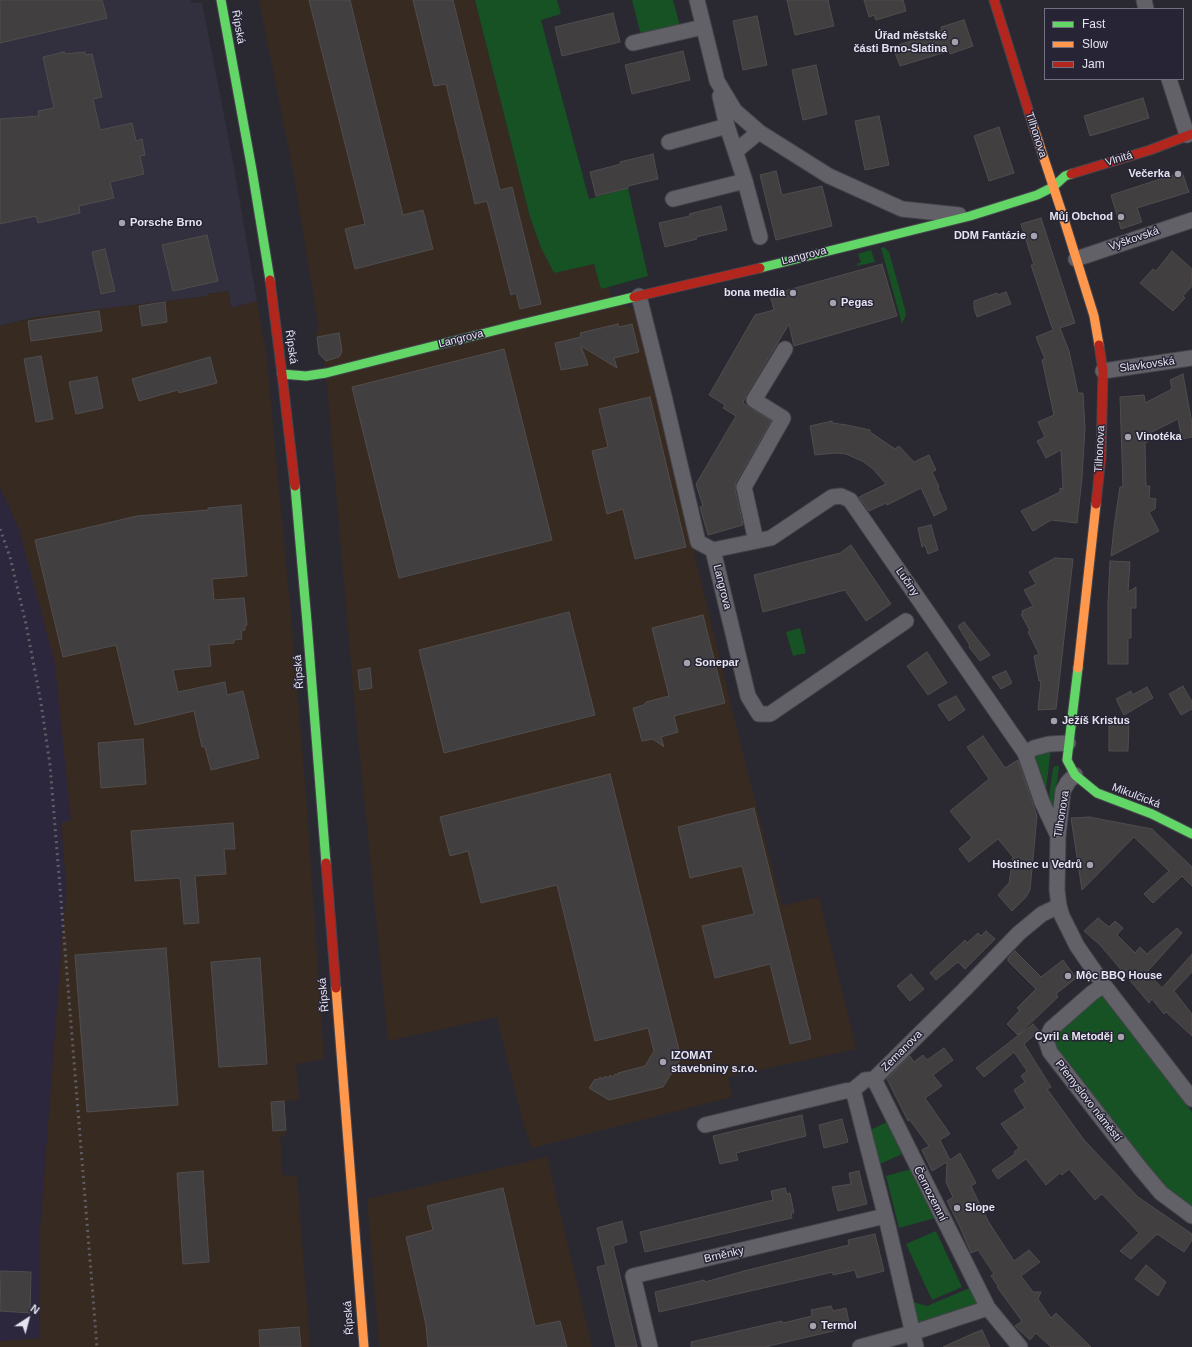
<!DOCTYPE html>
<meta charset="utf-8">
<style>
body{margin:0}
#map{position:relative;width:1192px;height:1347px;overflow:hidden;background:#2a2831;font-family:Arial,sans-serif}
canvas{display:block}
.legend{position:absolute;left:1044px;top:8px;width:140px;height:72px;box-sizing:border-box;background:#272435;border:1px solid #737180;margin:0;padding:5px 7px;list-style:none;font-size:12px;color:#e6e4f0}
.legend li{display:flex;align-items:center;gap:8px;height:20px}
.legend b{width:20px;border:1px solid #737180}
.north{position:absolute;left:8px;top:1299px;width:40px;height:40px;-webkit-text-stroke:3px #272435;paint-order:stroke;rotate:36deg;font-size:11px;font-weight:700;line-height:16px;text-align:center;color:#e6e4f0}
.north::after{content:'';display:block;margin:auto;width:14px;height:18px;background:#e6e4f0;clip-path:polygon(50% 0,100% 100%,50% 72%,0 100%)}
</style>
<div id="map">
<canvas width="1192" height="1347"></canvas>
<ul class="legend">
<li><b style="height:5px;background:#63d668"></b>Fast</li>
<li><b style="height:5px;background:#ff974d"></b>Slow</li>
<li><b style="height:5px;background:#b3261e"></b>Jam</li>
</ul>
<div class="north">N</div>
</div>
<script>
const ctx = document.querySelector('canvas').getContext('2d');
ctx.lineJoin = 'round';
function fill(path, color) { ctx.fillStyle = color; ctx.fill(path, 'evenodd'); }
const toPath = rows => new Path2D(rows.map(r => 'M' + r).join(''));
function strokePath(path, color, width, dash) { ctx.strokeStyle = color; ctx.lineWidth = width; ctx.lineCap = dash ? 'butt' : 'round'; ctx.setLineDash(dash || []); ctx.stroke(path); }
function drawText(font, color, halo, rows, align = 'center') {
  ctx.font = font + ' Arial,sans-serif'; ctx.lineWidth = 3; ctx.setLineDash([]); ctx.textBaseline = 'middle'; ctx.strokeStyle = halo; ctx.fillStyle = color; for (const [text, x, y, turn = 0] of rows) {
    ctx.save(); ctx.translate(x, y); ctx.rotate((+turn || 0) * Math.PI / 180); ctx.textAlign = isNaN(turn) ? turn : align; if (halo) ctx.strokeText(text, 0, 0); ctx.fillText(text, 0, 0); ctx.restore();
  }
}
const commercial = toPath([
 [0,0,191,0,191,3,202,2,232,156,257,301,231,308,228,291,207,294,207,296,36,317,0,326]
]);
const industrial = toPath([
 [259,0,475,0,530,217,541,248,554,273,594,264,601,289,608,287,613,302,634,308,744,757,782,906,819,897,856,1049,728,1077,732,1097,532,1148,523,1121,497,1017,388,1041,368,835,354,699,326,373,323,358,319,354,316,331,319,330,294,176],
 [228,291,231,308,257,301,267,360,292,629,306,794,324,1059,296,1064,299,1100,284,1101,286,1132,285,1135,280,1137,281,1150,282,1175,297,1176,310,1347,0,1347,0,1341,40,1338,39,1241,66,887,61,822,71,820,19,529,0,488,0,326,36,317,207,296,207,294],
 [547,1157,592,1347,379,1347,367,1199]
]);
const built = toPath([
 [0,488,19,529,55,664,71,820,61,823,66,887,39,1241,40,1338,0,1341]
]);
const green = toPath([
 [475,0,557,0,561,14,541,20,589,199,628,188,648,276,601,289,594,264,554,273,541,248,530,217],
 [632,0,673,0,680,26,641,35],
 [884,247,889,252,905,309,906,315,902,324,881,248],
 [871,250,875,262,857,266,857,264,861,262,858,254],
 [800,628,806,653,793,656,786,632],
 [1051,748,1045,798,1034,758,1035,755],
 [1055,766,1059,766,1054,807,1052,809,1048,804,1053,768],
 [1100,993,1192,1112,1192,1212,1162,1192,1051,1040],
 [887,1122,902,1154,880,1164,870,1130],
 [911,1169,935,1218,899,1228,886,1176],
 [936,1231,962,1287,932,1300,906,1244],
 [972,1287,980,1304,921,1330,913,1302,927,1306]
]);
const building = toPath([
 [0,0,102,0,107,18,0,43,0,0],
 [309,0,350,0,403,215,423,210,433,249,355,269,345,229,365,224,309,0],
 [413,0,453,0,500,190,512,187,541,304,520,309,516,293,511,295,487,201,475,204,446,84,434,86,413,0],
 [787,0,828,0,834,26,795,35,787,0],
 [864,0,903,0,906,11,876,20,874,15,869,17,864,0],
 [613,13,620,42,562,56,555,27,613,13],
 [757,16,767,65,743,70,733,21,757,16],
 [964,20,973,46,950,54,949,51,900,66,893,47,942,30,941,27,964,20],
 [683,51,690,80,632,94,625,65,683,51],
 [64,52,65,54,85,52,85,55,92,54,102,97,93,99,100,130,132,123,136,141,142,139,145,155,140,156,144,174,110,182,114,198,79,206,80,213,38,223,36,216,0,224,0,119,39,116,38,111,54,108,43,57,64,52],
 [816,65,827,114,803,120,792,70,816,65],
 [1143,98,1149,118,1090,136,1084,116,1143,98],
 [879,116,889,165,865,170,855,121,879,116],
 [999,127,1014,173,989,181,974,136,999,127],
 [653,154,658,179,628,186,628,188,596,196,590,172,621,164,620,162,653,154],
 [776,171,782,195,822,186,832,226,776,240,760,175,776,171],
 [1182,172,1189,192,1137,208,1142,222,1121,229,1111,195,1182,172],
 [721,206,727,230,696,237,697,239,665,247,659,223,690,216,689,214,721,206],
 [1041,218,1075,323,1060,328,1069,351,1078,393,1083,393,1085,428,1082,478,1077,523,1051,520,1033,531,1021,511,1060,492,1060,488,1063,489,1061,450,1046,458,1037,441,1045,437,1038,422,1054,415,1042,360,1045,359,1036,337,1053,330,1031,265,1034,265,1021,224,1041,218],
 [207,235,218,281,173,291,162,245,207,235],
 [105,249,115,291,101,294,92,252,105,249],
 [1172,251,1192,269,1192,286,1183,296,1185,298,1173,311,1140,283,1153,269,1156,271,1172,251],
 [882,264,897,316,794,346,789,324,746,395,743,403,771,421,736,482,735,489,743,525,708,535,700,507,703,506,696,484,736,416,723,408,725,405,709,395,755,315,774,310,770,295,882,264],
 [1006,292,1011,304,977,317,974,308,974,301,997,293,998,295,1006,292],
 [165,302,167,322,142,326,139,306,165,302],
 [99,311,102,331,31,341,28,321,99,311],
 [618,324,619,327,632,324,639,352,614,358,617,368,581,346,588,365,561,370,555,343,581,337,580,333,618,324],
 [339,333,342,351,339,357,326,361,319,354,317,337,339,333],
 [504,349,552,540,399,578,352,387,504,349],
 [41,356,53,419,36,422,24,359,41,356],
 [210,357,217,383,179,393,178,390,139,401,132,379,210,357],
 [1183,374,1192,424,1192,437,1182,439,1178,419,1150,433,1153,439,1145,443,1146,486,1150,486,1149,498,1156,499,1155,509,1149,512,1159,531,1111,556,1114,527,1120,487,1123,487,1120,397,1144,395,1145,403,1172,389,1170,380,1183,374],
 [97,377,103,408,76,414,69,382,97,377],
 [650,397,686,547,635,559,623,509,607,514,592,451,608,447,599,409,650,397],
 [832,421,832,423,847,425,870,430,870,432,895,449,899,446,914,462,929,455,936,470,932,472,939,487,938,488,947,509,934,516,921,488,887,505,886,503,869,511,859,497,886,484,873,469,864,462,846,454,835,453,815,455,810,426,832,421],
 [241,505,247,576,212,579,214,600,244,598,247,625,245,626,245,630,241,631,242,639,234,640,234,643,209,645,211,666,173,670,178,692,225,682,227,695,243,691,259,758,211,770,205,747,202,747,194,711,135,725,116,645,63,657,35,540,137,516,208,510,208,508,241,505],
 [931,525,938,550,928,554,925,545,922,547,918,528,931,525],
 [851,545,891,604,866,621,845,590,763,612,754,575,840,553,851,545],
 [1055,558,1073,559,1056,709,1038,710,1041,681,1039,681,1034,656,1039,654,1028,632,1030,631,1021,614,1023,613,1022,611,1033,606,1024,590,1036,584,1029,572,1055,558],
 [1110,561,1130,562,1128,592,1136,587,1136,608,1131,608,1131,638,1128,638,1128,664,1108,664,1108,602,1110,561],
 [569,612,595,715,444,753,419,650,569,612],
 [703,615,725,703,674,716,678,732,661,737,664,747,653,739,642,741,633,708,644,705,646,702,669,696,652,628,703,615],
 [964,622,990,655,980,661,969,647,970,646,958,626,964,622],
 [927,652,947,683,928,695,907,666,927,652],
 [370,668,372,688,360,690,358,670,370,668],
 [1006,671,1012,683,1001,689,992,677,1006,671],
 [1183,686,1192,702,1192,709,1181,715,1169,694,1183,686],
 [1147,687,1153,698,1124,715,1116,699,1131,691,1132,695,1147,687],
 [956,696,965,710,949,721,938,705,956,696],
 [1129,721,1128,751,1109,751,1109,722,1129,721],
 [983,736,1005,768,1018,760,1037,816,1030,890,1026,897,1012,911,998,895,1009,883,1013,857,998,839,969,862,959,849,972,838,950,811,989,779,967,747,983,736],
 [143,739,146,784,101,788,98,743,143,739],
 [610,774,681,1058,663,1087,609,1100,589,1088,595,1079,598,1080,600,1077,603,1079,605,1076,608,1078,610,1075,613,1077,615,1074,617,1075,618,1073,645,1066,654,1051,648,1028,595,1041,557,885,481,903,468,851,450,856,440,817,610,774],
 [754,808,811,1039,790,1044,770,964,715,978,702,926,754,914,742,866,690,878,678,827,754,808],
 [1089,817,1152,829,1192,867,1192,886,1182,876,1153,903,1144,894,1169,871,1134,837,1082,890,1071,818,1089,817],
 [233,823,235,849,224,849,226,874,195,876,199,923,184,924,180,878,135,881,131,831,233,823],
 [1098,918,1109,927,1115,921,1123,928,1117,935,1135,953,1140,947,1147,954,1177,928,1182,933,1147,972,1162,988,1192,954,1192,972,1174,991,1192,1014,1192,1036,1166,1012,1164,1014,1152,999,1149,1003,1101,946,1084,931,1098,918],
 [986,931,995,939,965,969,958,962,936,980,930,973,965,940,967,943,978,933,981,936,986,931],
 [166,948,178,1105,87,1112,75,955,166,948],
 [1015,951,1041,977,1063,960,1076,978,1056,994,1058,997,1018,1035,1007,1024,1020,1010,1017,1008,1036,989,1008,961,1008,958,1015,951],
 [260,958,267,1064,219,1067,211,962,260,958],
 [911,974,924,989,910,1001,897,986,911,974],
 [1033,1024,1039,1031,1024,1044,1051,1087,1047,1089,1084,1140,1138,1197,1192,1234,1192,1240,1184,1252,1157,1234,1131,1259,1120,1251,1139,1233,1102,1194,1095,1200,1069,1169,1062,1175,1060,1173,1046,1185,1026,1159,998,1179,992,1170,1015,1154,1014,1152,1019,1148,1001,1124,1025,1108,1014,1090,1025,1082,1021,1076,1027,1071,1014,1052,984,1077,976,1068,1033,1024],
 [944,1048,953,1060,933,1075,942,1086,925,1098,950,1134,940,1140,950,1160,960,1153,976,1183,971,1186,988,1221,1014,1261,1029,1250,1040,1262,1021,1276,1033,1292,1041,1292,1038,1299,1051,1318,1056,1313,1091,1347,1051,1347,1036,1333,1030,1340,1015,1326,1022,1321,997,1287,998,1286,991,1276,994,1274,978,1250,971,1253,960,1227,947,1201,953,1197,946,1182,947,1162,932,1171,922,1150,929,1146,909,1119,908,1121,887,1079,910,1056,914,1062,923,1055,927,1060,944,1048],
 [284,1101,286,1130,273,1131,271,1102,284,1101],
 [802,1115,806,1136,736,1153,738,1160,720,1164,713,1136,802,1115],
 [842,1119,848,1142,824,1148,819,1125,842,1119],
 [203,1171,209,1262,183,1264,177,1173,203,1171],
 [859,1171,867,1204,838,1211,832,1187,851,1184,849,1173,859,1171],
 [503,1188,535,1326,560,1321,567,1347,428,1347,426,1325,406,1237,433,1230,427,1206,503,1188],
 [785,1188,787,1194,790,1193,794,1213,791,1213,792,1218,645,1252,640,1232,773,1200,771,1191,785,1188],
 [622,1221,627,1242,613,1246,637,1347,616,1347,597,1267,606,1265,597,1228,622,1221],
 [875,1234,884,1271,857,1278,855,1270,833,1275,833,1272,659,1312,655,1292,704,1280,705,1282,744,1271,849,1245,848,1240,875,1234],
 [1146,1265,1166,1282,1158,1296,1135,1279,1146,1265],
 [1,1271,31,1272,30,1313,0,1311,1,1271],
 [831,1306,833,1311,846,1308,850,1327,765,1347,691,1347,691,1342,782,1321,783,1323,812,1316,811,1310,831,1306],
 [299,1327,301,1347,260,1347,259,1330,299,1327],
 [982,1330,990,1347,943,1347,974,1333,982,1330]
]);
const street = toPath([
 [697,0,717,81,735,111,759,132,829,176,902,209,959,215],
 [1144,0,1146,9],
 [633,43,703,27],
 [1169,79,1187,135],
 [720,96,727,126,745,181,760,237],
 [669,142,727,126],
 [736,151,759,132],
 [673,199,745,181],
 [1076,259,1192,220],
 [639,296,664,396,698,542,713,550,748,696,759,714,770,714,906,621],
 [1103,371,1192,358],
 [756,541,744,487,783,418,754,400,785,349],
 [713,550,771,538,832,497,841,496,850,500,1025,753,1042,802,1058,836],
 [1025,753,1034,748,1049,744,1068,743],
 [1075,775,1068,782,1063,791,1058,836,1057,890,1059,906,1062,916,1077,946,1104,985,1192,1099],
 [1104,985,1092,993,1051,1029,1046,1040,1050,1052,1140,1168,1161,1193,1192,1216],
 [874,1079,988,1308,1020,1347],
 [853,1090,888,1226,916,1347],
 [705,1125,845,1091,853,1090,865,1080,874,1079,964,990,1019,933,1042,914,1059,906],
 [650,1347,633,1276,885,1216],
 [860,1347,912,1333,988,1308]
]);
const fast = toPath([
 [221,0,252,170,270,280],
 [760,268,970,216,1037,195,1053,187,1065,176,1071,174],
 [282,374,306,376,326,373,517,325,634,297],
 [295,486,307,622,326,863],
 [1078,668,1067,760,1075,775,1097,793,1152,814,1192,834]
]);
const slow = toPath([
 [1030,116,1062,213,1094,316,1099,345],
 [1078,668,1096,504],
 [336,988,364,1347]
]);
const jam = toPath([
 [994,0,1030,116],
 [1071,174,1150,150,1192,134],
 [270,280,282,374,295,486],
 [634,297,760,268],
 [1096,504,1101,456,1103,371,1099,345],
 [326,863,336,988]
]);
const rail = toPath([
 [0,529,10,557,26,624,41,703,50,765,65,949,97,1347]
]);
const markers = [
 [955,42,4,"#a4a2ad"],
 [1178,174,4,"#a4a2ad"],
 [1121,217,4,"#a4a2ad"],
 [122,223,4,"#a4a2ad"],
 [1034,236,4,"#a4a2ad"],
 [793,293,4,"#a4a2ad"],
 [833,303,4,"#a4a2ad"],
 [1128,437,4,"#a4a2ad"],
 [687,663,4,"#a4a2ad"],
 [1054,721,4,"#a4a2ad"],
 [1090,865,4,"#a4a2ad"],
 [1068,976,4,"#a4a2ad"],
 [1121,1037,4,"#a4a2ad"],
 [663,1062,4,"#a4a2ad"],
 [957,1208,4,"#a4a2ad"],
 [813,1326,4,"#a4a2ad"]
];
const streetNames = [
 ["Řípská",238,27,80],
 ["Tilhonova",1036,135,72],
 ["Vlnitá",1119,159,-17],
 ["Vyškovská",1134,239,-19],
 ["Langrova",804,256,-14],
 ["Langrova",461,339,-14],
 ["Řípská",291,347,82],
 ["Slavkovská",1147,365,-8],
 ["Tilhonova",1100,449,-87],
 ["Lučiny",907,582,55],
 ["Langrova",722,587,76],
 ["Řípská",299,672,-94],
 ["Mikulčická",1136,796,21],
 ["Tilhonova",1062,814,-81],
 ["Řípská",324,995,-95],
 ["Zemanova",902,1051,-45],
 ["Přemyslovo náměstí",1088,1101,52],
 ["Černozemní",930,1194,63],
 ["Brněnky",724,1255,-13],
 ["Řípská",349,1318,-94]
];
const poiNames = [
 ["Úřad městské",947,36,"right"],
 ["části Brno-Slatina",947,49,"right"],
 ["Večerka",1170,174,"right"],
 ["Můj Obchod",1113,217,"right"],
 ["Porsche Brno",130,223],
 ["DDM Fantázie",1026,236,"right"],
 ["bona media",785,293,"right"],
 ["Pegas",841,303],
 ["Vinotéka",1136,437],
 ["Sonepar",695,663],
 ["Ježíš Kristus",1062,721],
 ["Hostinec u Vedrů",1082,865,"right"],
 ["Mộc BBQ House",1076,976],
 ["Cyril a Metoděj",1113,1037,"right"],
 ["IZOMAT",671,1056],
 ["stavebniny s.r.o.",671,1069],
 ["Slope",965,1208],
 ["Termol",821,1326]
];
fill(commercial, '#322f3e');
fill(industrial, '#372b21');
fill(built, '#2c273d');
fill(green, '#165224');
fill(building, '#423f40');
strokePath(building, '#514d4e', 1);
strokePath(street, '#45444c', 17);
strokePath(fast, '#45444c', 11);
strokePath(slow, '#45444c', 11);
strokePath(jam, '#45444c', 11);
strokePath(street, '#626168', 15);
strokePath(fast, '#63d668', 9);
strokePath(slow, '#ff974d', 9);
strokePath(jam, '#b3261e', 9);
strokePath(rail, '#605e65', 3, [2, 4]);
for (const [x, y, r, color] of markers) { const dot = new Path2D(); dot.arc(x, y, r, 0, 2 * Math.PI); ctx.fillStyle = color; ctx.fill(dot); strokePath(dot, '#272435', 1.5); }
drawText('11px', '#e6e4f0', '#272435', streetNames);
drawText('bold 11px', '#e6e4f0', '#272435', poiNames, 'left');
</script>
